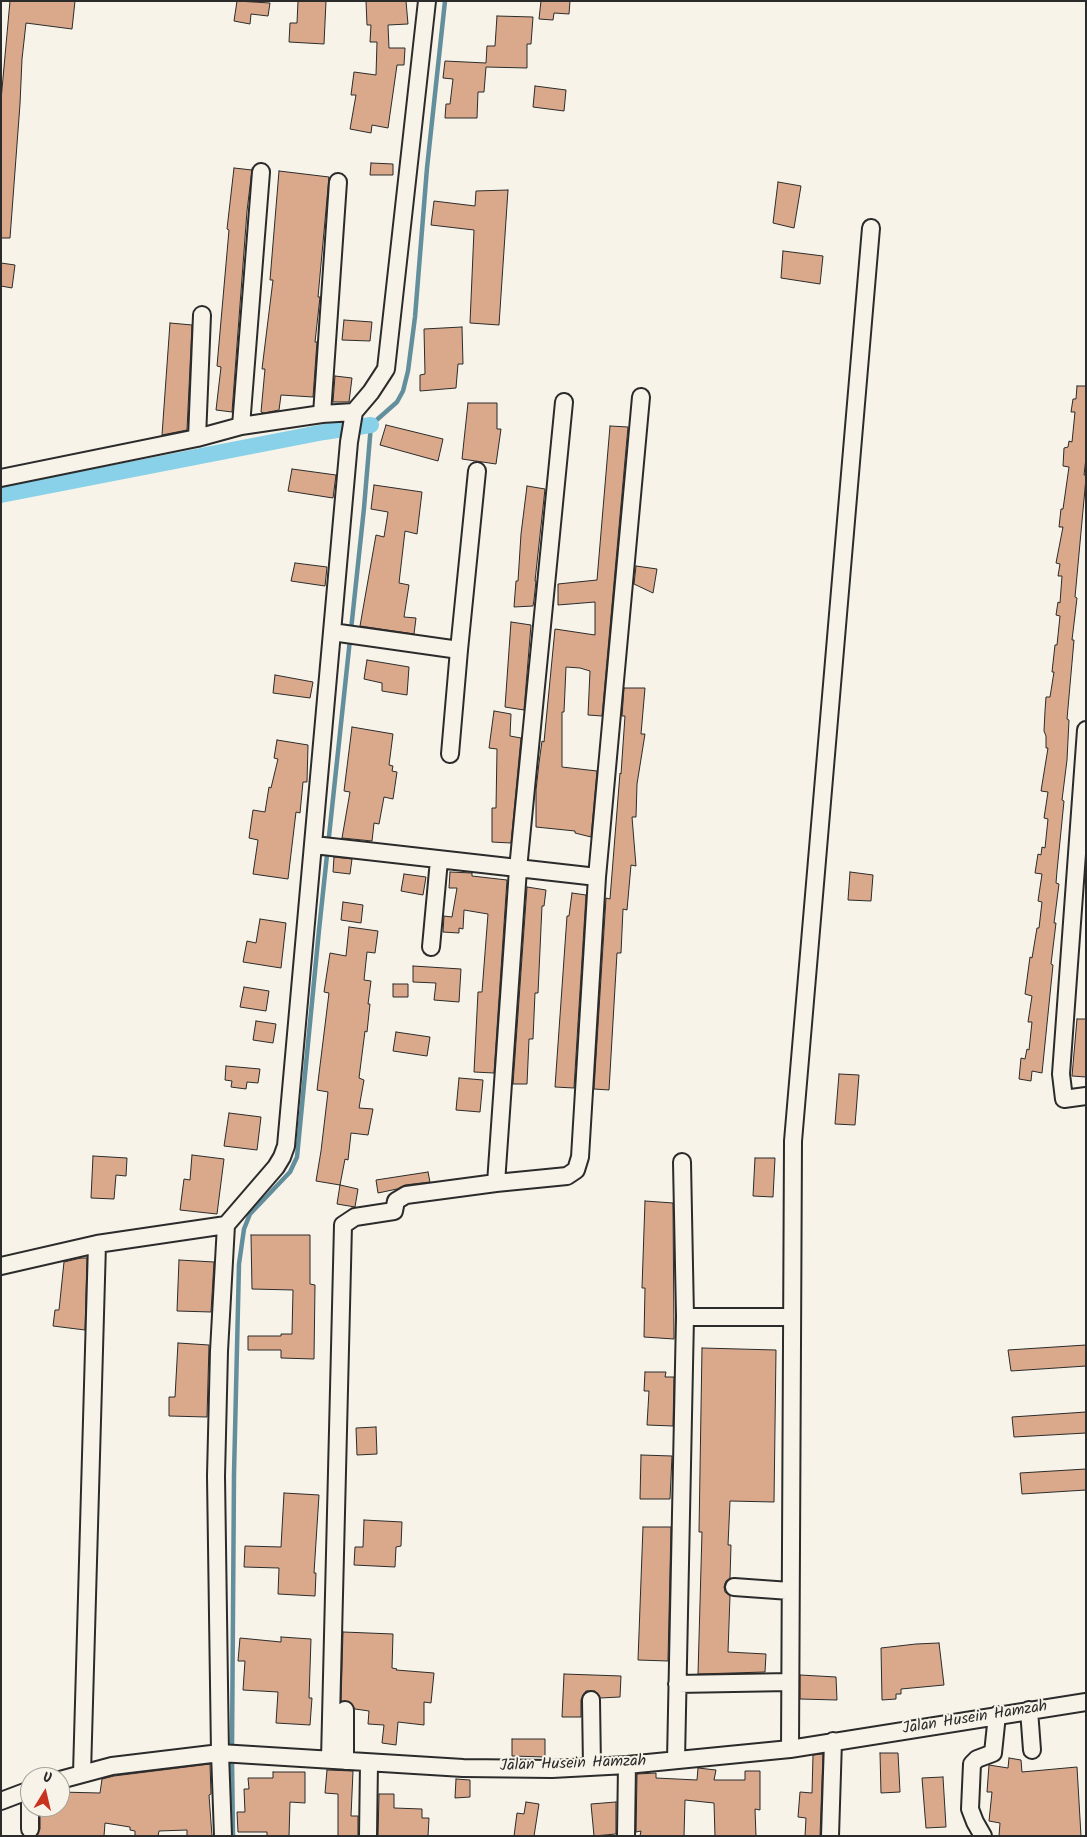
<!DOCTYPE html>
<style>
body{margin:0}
#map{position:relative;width:1087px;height:1837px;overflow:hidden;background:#f7f3e8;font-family:Kalam,sans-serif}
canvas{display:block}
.frame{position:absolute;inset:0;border:2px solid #2b2b2b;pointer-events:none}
.north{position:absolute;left:20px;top:1767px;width:50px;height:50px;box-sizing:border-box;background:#f7f3e8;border:1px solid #a5a39c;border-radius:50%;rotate:9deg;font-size:14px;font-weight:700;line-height:20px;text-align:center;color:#2b2b2b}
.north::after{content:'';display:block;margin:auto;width:18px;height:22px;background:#c8321e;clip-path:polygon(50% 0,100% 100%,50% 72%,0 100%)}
</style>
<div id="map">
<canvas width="1087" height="1837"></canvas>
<div class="frame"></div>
<div class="north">U</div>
</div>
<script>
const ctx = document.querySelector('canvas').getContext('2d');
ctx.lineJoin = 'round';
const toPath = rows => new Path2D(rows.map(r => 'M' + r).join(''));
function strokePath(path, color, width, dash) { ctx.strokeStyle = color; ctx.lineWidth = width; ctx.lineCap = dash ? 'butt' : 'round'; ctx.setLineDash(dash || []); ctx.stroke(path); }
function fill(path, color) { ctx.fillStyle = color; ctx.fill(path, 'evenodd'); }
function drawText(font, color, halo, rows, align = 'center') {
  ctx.font = font + ' Kalam,sans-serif'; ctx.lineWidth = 4; ctx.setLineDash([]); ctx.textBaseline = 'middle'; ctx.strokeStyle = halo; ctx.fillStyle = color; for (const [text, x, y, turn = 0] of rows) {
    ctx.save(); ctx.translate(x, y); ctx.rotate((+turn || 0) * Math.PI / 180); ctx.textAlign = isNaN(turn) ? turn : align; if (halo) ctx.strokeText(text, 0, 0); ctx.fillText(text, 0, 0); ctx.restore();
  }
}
const stream = toPath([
 [232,1750,234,1474,239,1264,244,1229,250,1214,290,1172,297,1157,319,930,364,508,371,425,397,402,403,391,408,371,415,317,427,168,445,1],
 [232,1758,233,1836]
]);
const canal = toPath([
 [1,495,324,432,371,425]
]);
const building = toPath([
 [10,1,75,1,72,29,26,23,22,59,20,104,10,238,1,238,1,100,10,1],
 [237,1,270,3,268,16,251,14,250,24,234,21,237,1],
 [298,1,326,1,324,44,289,42,290,23,297,23,298,1],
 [366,1,406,1,408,24,388,25,389,48,405,48,404,65,397,65,388,128,372,125,371,133,350,129,356,95,351,95,354,72,376,75,377,42,370,42,371,25,367,25,366,1],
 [541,1,570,1,569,14,554,13,553,20,539,19,541,1],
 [497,16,533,17,531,44,527,44,527,68,486,67,484,92,478,92,477,118,445,118,446,104,450,104,453,79,443,78,445,61,486,63,487,46,495,46,497,16],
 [535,86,566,90,564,111,533,107,535,86],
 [371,163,393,164,393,175,370,175,371,163],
 [234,168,252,170,247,211,232,412,216,410,221,367,217,366,229,230,227,229,234,168],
 [279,171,329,177,318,297,320,297,315,342,317,342,313,397,281,395,279,410,264,413,261,412,265,369,262,369,273,280,270,280,279,171],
 [778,182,801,186,794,228,773,223,778,182],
 [508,190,499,325,470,323,474,230,431,225,434,201,475,206,476,191,508,190],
 [783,251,823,256,820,284,781,278,783,251],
 [1,263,15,265,12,288,1,286,1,263],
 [344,320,372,322,370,341,342,340,344,320],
 [170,323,192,325,187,430,162,435,170,323],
 [462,327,463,364,458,364,456,388,420,391,420,375,425,374,424,329,462,327],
 [335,376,352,378,349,402,333,402,335,376],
 [1077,386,1086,386,1086,458,1084,475,1086,475,1086,478,1075,597,1077,598,1072,640,1074,640,1067,719,1069,720,1067,760,1062,800,1064,801,1057,871,1056,883,1059,884,1054,923,1056,923,1051,964,1053,965,1042,1073,1032,1071,1031,1081,1019,1079,1021,1058,1025,1059,1027,1049,1029,1050,1032,1022,1028,1022,1032,996,1025,994,1030,957,1032,958,1037,928,1039,928,1042,902,1038,901,1042,874,1035,873,1038,854,1041,855,1042,847,1045,848,1048,819,1044,818,1048,792,1041,791,1048,748,1046,748,1046,736,1044,731,1045,711,1046,697,1050,697,1054,672,1052,672,1055,645,1057,645,1060,616,1056,615,1058,602,1060,603,1062,576,1058,576,1060,564,1056,563,1063,527,1059,527,1061,509,1063,509,1069,467,1063,466,1064,448,1068,447,1069,441,1072,442,1075,412,1071,412,1073,399,1076,399,1077,386],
 [468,403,497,403,497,429,501,429,496,464,462,459,468,403],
 [386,425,443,439,438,461,380,445,386,425],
 [610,426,628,427,602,716,588,715,590,671,580,668,566,667,564,712,562,712,562,767,597,771,591,837,575,833,575,831,536,827,536,790,539,763,542,741,544,742,555,629,595,635,595,602,558,605,558,584,597,580,610,426],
 [292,469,336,475,333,498,288,491,292,469],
 [374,485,422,492,417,534,405,531,399,583,409,585,404,617,416,618,414,634,360,626,376,535,384,537,388,512,371,509,374,485],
 [527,486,545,489,535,581,536,581,534,600,533,606,514,607,516,581,518,581,521,534,527,486],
 [295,563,327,567,325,586,291,581,295,563],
 [636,566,657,569,653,593,634,584,636,566],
 [511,622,531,625,524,710,505,707,511,622],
 [367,660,409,667,407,695,382,691,382,683,364,679,367,660],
 [275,675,313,682,310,698,273,693,275,675],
 [624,688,645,688,641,734,645,734,637,784,636,817,632,817,636,866,631,865,627,910,623,909,621,953,617,953,609,1090,594,1089,606,898,610,899,620,773,621,774,625,716,622,716,624,688],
 [494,711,511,714,510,736,521,738,511,843,492,842,492,808,496,808,497,749,489,748,494,711],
 [352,727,393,734,389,765,393,766,392,771,397,772,393,799,384,797,379,824,374,823,372,841,342,838,350,792,344,791,352,727],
 [277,740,308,745,307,782,303,782,300,813,296,812,288,879,253,874,258,840,249,838,253,810,265,812,269,787,271,788,278,759,274,758,277,740],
 [334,857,352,859,350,874,333,872,334,857],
 [450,872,472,873,472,876,507,880,494,1073,474,1072,478,992,482,992,488,914,464,910,463,929,459,928,459,933,443,932,444,916,452,917,457,888,449,888,450,872],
 [850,872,873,875,871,901,848,900,850,872],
 [404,874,426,877,423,895,401,891,404,874],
 [527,887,546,890,544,906,542,906,538,993,535,993,533,1039,529,1039,527,1084,513,1084,527,887],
 [572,893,586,895,574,1088,555,1087,567,916,569,916,572,893],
 [343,902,363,905,361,923,341,920,343,902],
 [260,919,286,923,281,968,243,962,247,941,256,943,260,919],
 [349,927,378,931,375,953,367,952,364,980,371,981,368,1004,370,1004,367,1032,365,1031,359,1078,364,1080,359,1108,373,1109,368,1135,351,1133,348,1160,345,1159,340,1185,316,1181,321,1151,328,1092,317,1090,329,993,324,992,330,953,346,956,349,927],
 [413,966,461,969,459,1002,434,1000,436,983,413,982,413,966],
 [393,984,408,984,408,997,393,997,393,984],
 [244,987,269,991,266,1011,240,1007,244,987],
 [1077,1019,1086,1019,1086,1077,1072,1076,1077,1019],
 [256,1021,276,1024,273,1043,253,1040,256,1021],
 [396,1032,430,1037,427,1056,393,1051,396,1032],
 [226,1066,260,1069,258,1083,247,1082,246,1089,231,1087,232,1081,225,1080,226,1066],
 [839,1074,859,1075,855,1125,835,1124,839,1074],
 [459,1078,483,1080,480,1112,456,1110,459,1078],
 [229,1113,261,1117,257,1150,224,1146,229,1113],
 [192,1155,224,1159,217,1214,180,1210,184,1179,190,1180,192,1155],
 [93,1156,127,1158,126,1176,116,1175,114,1199,91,1198,93,1156],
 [755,1158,775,1158,773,1197,753,1196,755,1158],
 [428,1172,430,1182,405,1185,397,1189,378,1193,376,1180,428,1172],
 [340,1185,358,1189,355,1207,337,1204,340,1185],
 [645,1201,673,1203,674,1339,644,1337,645,1288,642,1288,645,1201],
 [251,1235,310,1235,310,1284,315,1285,314,1359,281,1358,281,1350,248,1350,248,1336,281,1336,281,1334,292,1334,293,1290,252,1289,251,1235],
 [81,1258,87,1258,85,1330,53,1326,55,1310,59,1310,64,1262,81,1258],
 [179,1260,214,1262,211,1312,177,1311,179,1260],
 [178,1343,209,1345,207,1417,169,1416,169,1397,175,1397,178,1343],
 [1086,1345,1086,1366,1011,1371,1008,1350,1086,1345],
 [702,1348,776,1350,774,1502,730,1501,728,1545,731,1545,730,1578,726,1581,724,1587,725,1592,730,1596,728,1652,766,1654,765,1672,698,1674,702,1532,699,1532,702,1348],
 [645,1372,666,1372,665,1377,674,1377,673,1426,647,1425,649,1391,644,1391,645,1372],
 [1086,1412,1086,1433,1014,1437,1012,1417,1086,1412],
 [376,1427,377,1454,357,1455,356,1428,376,1427],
 [641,1455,672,1456,670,1499,640,1499,641,1455],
 [1086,1469,1086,1490,1022,1494,1020,1473,1086,1469],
 [284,1493,319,1495,314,1573,316,1573,315,1596,278,1594,279,1568,244,1567,245,1546,281,1547,284,1493],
 [364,1520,402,1522,401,1546,396,1547,395,1567,354,1565,355,1547,363,1547,364,1520],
 [643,1527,671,1527,668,1661,638,1660,643,1527],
 [343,1632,393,1634,392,1668,397,1669,396,1670,434,1673,431,1703,424,1702,424,1725,398,1722,396,1745,382,1743,384,1725,368,1724,369,1711,355,1709,350,1702,341,1701,343,1632],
 [281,1637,311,1639,309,1698,312,1698,310,1725,276,1723,278,1692,243,1690,245,1661,238,1661,240,1638,281,1642,281,1637],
 [939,1643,944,1685,901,1689,901,1694,896,1694,896,1699,882,1700,881,1648,916,1644,939,1643],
 [564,1674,621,1676,620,1697,600,1698,595,1691,586,1691,583,1695,581,1700,581,1717,562,1717,564,1674],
 [800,1675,836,1677,837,1700,800,1699,800,1675],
 [512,1739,545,1739,545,1757,512,1756,512,1739],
 [880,1753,898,1753,900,1792,881,1793,880,1753],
 [823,1754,820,1836,805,1836,806,1818,798,1817,800,1792,812,1793,813,1755,823,1754],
 [1009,1758,1021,1760,1022,1772,1077,1767,1081,1836,999,1836,1000,1823,989,1821,992,1792,987,1792,989,1765,1008,1768,1009,1758],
 [210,1764,211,1794,209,1795,212,1836,187,1836,187,1830,159,1831,158,1836,135,1836,135,1831,130,1830,130,1827,105,1823,104,1836,37,1836,40,1829,40,1807,60,1807,60,1792,100,1793,102,1779,114,1776,210,1764],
 [698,1768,716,1770,714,1780,745,1780,745,1771,760,1771,760,1810,755,1809,756,1836,715,1836,714,1803,685,1800,684,1836,640,1836,641,1831,636,1832,637,1774,656,1773,656,1778,697,1780,698,1768],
 [327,1770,353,1771,351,1816,358,1816,358,1836,338,1836,338,1794,325,1793,327,1770],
 [273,1772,305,1772,305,1803,290,1802,289,1836,267,1836,267,1832,238,1832,237,1812,245,1812,244,1789,249,1789,248,1778,273,1778,273,1772],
 [943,1777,946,1827,926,1828,922,1778,943,1777],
 [456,1779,470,1780,470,1797,455,1798,456,1779],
 [379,1794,394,1794,394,1808,422,1809,422,1818,429,1818,428,1836,378,1836,379,1794],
 [526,1802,539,1804,534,1836,514,1836,517,1813,524,1814,526,1802],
 [616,1802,616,1834,594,1836,591,1804,616,1802]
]);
const minor = toPath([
 [322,414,338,182],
 [241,426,261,172],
 [197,438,202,315],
 [1,478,197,438,241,426,322,414,354,412],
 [332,632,459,650],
 [1086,730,1061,1074,1064,1099,1086,1096],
 [450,754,459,650,477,471],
 [314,845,597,877],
 [431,947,439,860],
 [496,1183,518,869,564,402],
 [97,1244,226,1225],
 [1,1266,97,1244,82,1773],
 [685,1317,791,1317],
 [734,1587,790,1591],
 [677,1684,790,1682],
 [591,1700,592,1767],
 [345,1710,345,1761],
 [1029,1710,1032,1750],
 [790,1749,793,1141,871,228],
 [330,1759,343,1225,355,1217,394,1211,396,1201,406,1195,496,1183,567,1176,576,1170,580,1157,597,877,641,397],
 [676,1760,685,1317,682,1162],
 [60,1780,112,1766,220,1753,463,1768,552,1769,627,1765,790,1749,1086,1702],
 [30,1790,30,1829],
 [1,1801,30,1790],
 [223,1836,220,1753,216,1476,219,1351,226,1225,276,1167,282,1157,286,1146,349,442,354,412,371,392,386,369,427,1],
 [368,1836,369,1763],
 [626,1836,627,1765],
 [830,1836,833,1741],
 [983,1836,975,1822,970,1809,972,1764,977,1759,993,1753,997,1715]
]);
const streetNames = [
 ["Jalan Husein Hamzah",975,1719,-9],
 ["Jalan Husein Hamzah",573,1765,-2]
];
strokePath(stream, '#638f9d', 4.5);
strokePath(canal, '#88d1e9', 16);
fill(building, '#daa98c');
strokePath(building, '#2b2b2b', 1);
strokePath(minor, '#2b2b2b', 20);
strokePath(minor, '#f7f3e8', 16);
drawText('16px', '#2b2b2b', '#f7f3e8', streetNames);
</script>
